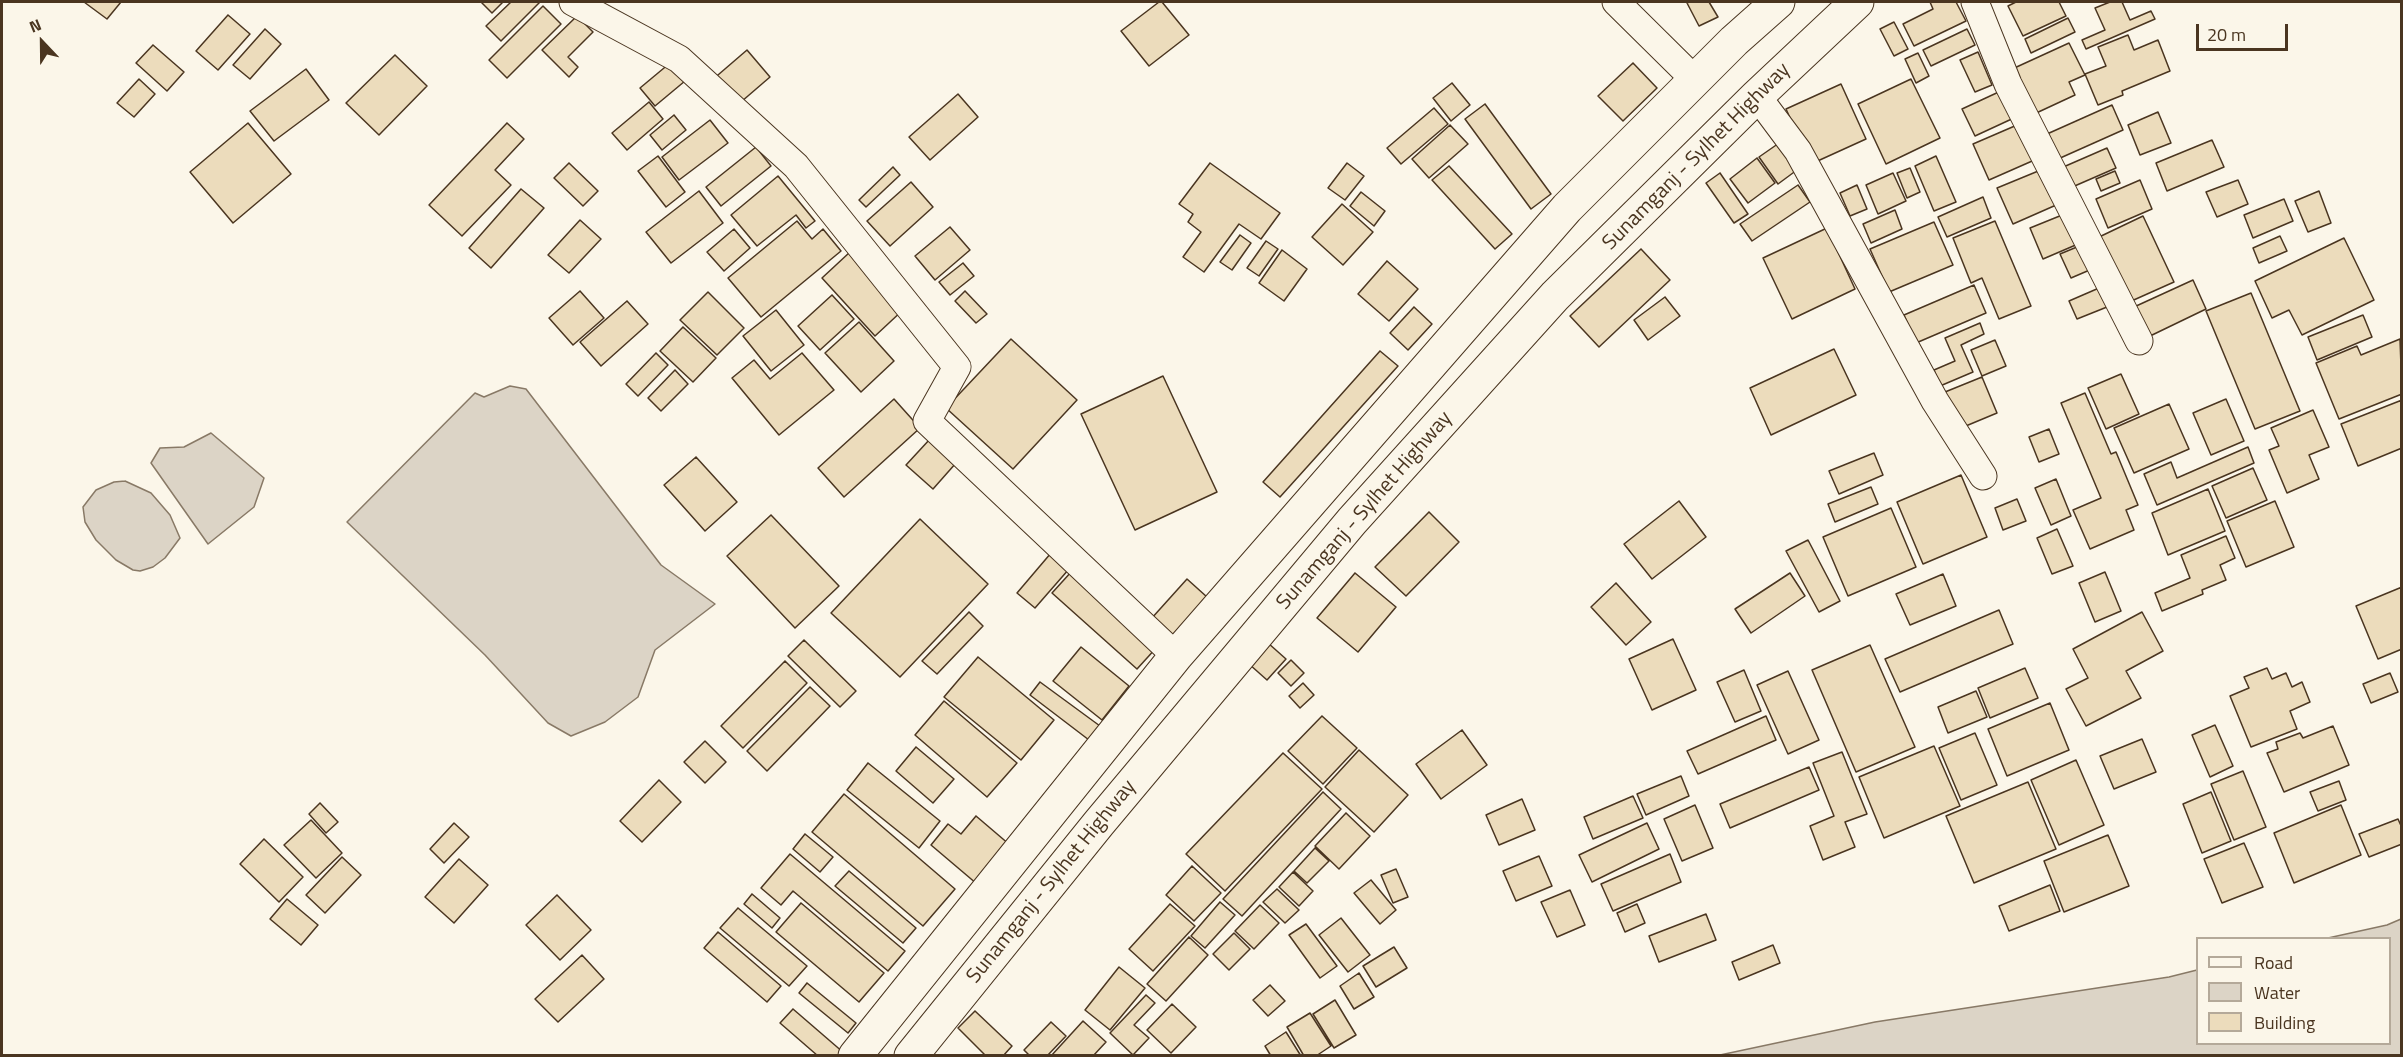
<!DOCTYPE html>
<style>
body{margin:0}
#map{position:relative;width:2403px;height:1057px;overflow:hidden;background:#fbf6e9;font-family:"Titillium Web",sans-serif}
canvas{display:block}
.frame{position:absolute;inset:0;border:3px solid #4a3520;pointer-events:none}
.legend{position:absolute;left:2196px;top:937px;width:195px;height:108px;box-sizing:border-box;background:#fbf6e9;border:2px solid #b4a999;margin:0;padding:8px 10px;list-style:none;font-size:18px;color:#4a3520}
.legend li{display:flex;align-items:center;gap:12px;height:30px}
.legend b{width:30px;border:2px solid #b4a999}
.north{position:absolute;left:12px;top:12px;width:60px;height:60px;-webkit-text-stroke:4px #fbf6e9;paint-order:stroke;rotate:338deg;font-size:16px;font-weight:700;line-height:24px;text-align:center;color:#4a3520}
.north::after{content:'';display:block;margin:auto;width:21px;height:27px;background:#4a3520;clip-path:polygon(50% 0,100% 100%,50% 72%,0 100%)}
.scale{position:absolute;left:2196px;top:24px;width:92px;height:27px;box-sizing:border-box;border:3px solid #4a3520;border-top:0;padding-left:8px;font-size:18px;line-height:21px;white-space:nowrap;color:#4a3520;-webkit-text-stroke:4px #fbf6e9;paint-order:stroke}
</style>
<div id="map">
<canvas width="2403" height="1057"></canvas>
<div class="frame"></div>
<ul class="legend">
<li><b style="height:8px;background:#fbf6e9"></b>Road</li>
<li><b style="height:16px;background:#dcd4c6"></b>Water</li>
<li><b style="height:16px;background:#ecdcbc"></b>Building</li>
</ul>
<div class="north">N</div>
<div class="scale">20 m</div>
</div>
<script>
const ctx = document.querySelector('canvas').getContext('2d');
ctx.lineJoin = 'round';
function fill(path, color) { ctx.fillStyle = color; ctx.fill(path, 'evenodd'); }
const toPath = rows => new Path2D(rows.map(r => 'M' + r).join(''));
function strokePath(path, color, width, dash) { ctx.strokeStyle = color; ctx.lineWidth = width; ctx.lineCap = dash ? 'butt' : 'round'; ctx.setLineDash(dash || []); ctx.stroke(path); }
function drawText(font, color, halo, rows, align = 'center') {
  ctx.font = font + ' "Titillium Web",sans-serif'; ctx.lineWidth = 4.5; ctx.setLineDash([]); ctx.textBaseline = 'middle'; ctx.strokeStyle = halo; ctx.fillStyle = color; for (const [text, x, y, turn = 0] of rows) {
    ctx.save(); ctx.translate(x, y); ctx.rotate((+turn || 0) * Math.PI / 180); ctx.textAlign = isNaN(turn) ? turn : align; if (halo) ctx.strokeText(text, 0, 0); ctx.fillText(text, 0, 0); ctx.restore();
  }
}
const water = toPath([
 [510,386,526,389,661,565,715,604,655,650,638,697,605,722,571,736,548,723,485,655,347,522,475,393,484,397,510,386],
 [211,433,264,478,254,507,208,544,151,463,160,448,184,447,211,433],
 [125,481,151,493,170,515,180,538,165,558,153,567,140,571,133,570,116,560,96,540,85,522,83,507,96,490,114,482,125,481],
 [2401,919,2401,1055,1720,1055,1875,1022,2169,977,2197,970,2198,1044,2390,1044,2390,938,2328,938,2387,925,2401,919]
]);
const building = toPath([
 [84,2,121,2,107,19,84,2],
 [481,2,503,2,492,13,481,2],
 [511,2,540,2,501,41,486,26,511,2],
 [1159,2,1162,2,1189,35,1149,66,1121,31,1159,2],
 [1689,2,1709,2,1718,17,1699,26,1687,3,1689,2],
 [1930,2,1956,2,1966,21,1914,46,1903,24,1933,9,1930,2],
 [2016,2,2059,2,2066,16,2023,36,2008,6,2016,2],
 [2110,2,2122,2,2130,20,2151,11,2155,19,2086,49,2082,40,2105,30,2095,8,2110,2],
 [543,6,561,24,507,78,489,60,543,6],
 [228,15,250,34,218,70,196,51,228,15],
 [577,16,593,32,568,57,578,67,569,77,542,50,577,16],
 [2068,18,2075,32,2031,53,2025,39,2068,18],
 [1894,22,1908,49,1894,56,1880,29,1894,22],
 [265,29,281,44,250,79,233,65,265,29],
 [1967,29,1975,45,1931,66,1923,50,1967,29],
 [2128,35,2134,50,2158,40,2170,71,2122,91,2123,95,2098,105,2085,74,2106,66,2098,47,2128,35],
 [2069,43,2085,75,2069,82,2075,95,2032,115,2010,70,2069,43],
 [153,45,184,72,167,91,136,63,153,45],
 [747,50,770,77,727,114,704,87,747,50],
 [1978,52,1992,85,1975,92,1960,60,1978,52],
 [1918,53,1929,76,1916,83,1905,59,1918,53],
 [395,55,427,86,379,135,346,103,395,55],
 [670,63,685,81,655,106,640,88,670,63],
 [1633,63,1657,88,1623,121,1598,96,1633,63],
 [306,69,329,100,274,141,250,111,306,69],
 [139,79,155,94,134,117,117,103,139,79],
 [1911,79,1940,138,1886,164,1858,104,1911,79],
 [1452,83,1470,105,1451,121,1433,98,1452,83],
 [1841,84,1866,139,1811,164,1786,109,1841,84],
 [2003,90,2016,117,1975,136,1962,109,2003,90],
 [958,94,978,117,930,160,909,137,958,94],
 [649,102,663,119,627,150,612,133,649,102],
 [1485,104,1551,194,1531,209,1465,119,1485,104],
 [2112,105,2123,130,2058,159,2047,134,2112,105],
 [1434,108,1448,124,1401,164,1387,148,1434,108],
 [2158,112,2171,143,2140,155,2128,125,2158,112],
 [674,115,686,130,662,150,650,135,674,115],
 [710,120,728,143,679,180,662,157,710,120],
 [2024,122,2039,158,1989,180,1973,144,2024,122],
 [248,123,291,174,233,223,190,172,248,123],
 [507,123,524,139,495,170,511,185,462,236,429,205,507,123],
 [1450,125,1468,144,1429,178,1412,159,1450,125],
 [2212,140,2224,167,2167,191,2156,163,2212,140],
 [1782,141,1801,167,1778,184,1759,157,1782,141],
 [756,147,771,166,721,206,706,187,756,147],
 [2107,148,2116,168,2070,188,2061,168,2107,148],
 [658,156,685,192,666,207,638,171,658,156],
 [1936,156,1956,202,1934,211,1915,166,1936,156],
 [1757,158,1775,183,1748,203,1730,179,1757,158],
 [569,163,598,191,583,206,554,178,569,163],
 [1210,163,1280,213,1261,239,1239,224,1204,272,1183,257,1201,232,1188,222,1193,214,1179,204,1210,163],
 [1347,163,1364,176,1345,200,1328,188,1347,163],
 [1449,166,1512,234,1495,249,1432,180,1449,166],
 [893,167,900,175,866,207,859,200,893,167],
 [2048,167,2063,202,2013,224,1997,188,2048,167],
 [1910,168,1920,192,1907,198,1897,173,1910,168],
 [2115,171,2120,183,2101,191,2096,179,2115,171],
 [1720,173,1748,214,1734,223,1706,183,1720,173],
 [1893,173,1906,201,1878,214,1866,185,1893,173],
 [778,176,815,221,806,228,796,215,757,246,731,215,778,176],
 [2140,180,2152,209,2108,228,2096,199,2140,180],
 [2238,180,2248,204,2217,217,2206,192,2238,180],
 [911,182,933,207,890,246,867,221,911,182],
 [1798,185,1810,202,1752,241,1740,224,1798,185],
 [1857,185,1867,209,1850,216,1840,193,1857,185],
 [521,189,544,208,491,268,469,248,521,189],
 [699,191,723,223,671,263,646,232,699,191],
 [2319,191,2331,223,2308,232,2295,201,2319,191],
 [1361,192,1385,211,1374,226,1350,206,1361,192],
 [1983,197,1991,218,1947,237,1938,217,1983,197],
 [2284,199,2293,221,2253,238,2244,215,2284,199],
 [1342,204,1373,232,1343,265,1312,237,1342,204],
 [1895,210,1902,229,1871,243,1863,224,1895,210],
 [2072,211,2085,241,2043,259,2030,228,2072,211],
 [2143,216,2174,282,2127,303,2097,238,2143,216],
 [580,220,601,239,569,273,548,255,580,220],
 [797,221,812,239,823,229,841,251,761,317,728,278,797,221],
 [1995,221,2031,306,1999,319,1982,278,1971,283,1953,238,1995,221],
 [1934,222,1953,265,1889,292,1870,249,1934,222],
 [950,227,970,250,935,280,915,256,950,227],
 [1827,228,1855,289,1792,319,1763,258,1827,228],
 [734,229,750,248,724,271,707,252,734,229],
 [1240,235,1251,243,1232,270,1220,262,1240,235],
 [2280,236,2287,251,2259,263,2253,248,2280,236],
 [2344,238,2374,300,2302,335,2289,310,2272,318,2255,281,2344,238],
 [1266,241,1278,249,1259,276,1247,268,1266,241],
 [2089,242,2099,266,2071,278,2060,254,2089,242],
 [1641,249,1670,280,1599,347,1570,316,1641,249],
 [1282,250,1307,269,1284,301,1259,283,1282,250],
 [850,252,904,309,875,336,822,278,850,252],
 [1387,261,1418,289,1389,321,1358,294,1387,261],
 [963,263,974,276,950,295,939,282,963,263],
 [2193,280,2206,309,2148,337,2134,307,2193,280],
 [1974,285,1986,313,1916,343,1904,315,1974,285],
 [2099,288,2107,307,2077,319,2069,301,2099,288],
 [580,291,604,318,573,345,549,318,580,291],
 [965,291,987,314,976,323,955,301,965,291],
 [708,292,744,328,717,355,680,320,708,292],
 [2251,293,2300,411,2255,429,2206,311,2251,293],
 [832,295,854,319,820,350,798,326,832,295],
 [1665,297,1680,316,1648,340,1634,320,1665,297],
 [627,301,648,324,601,366,580,342,627,301],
 [1414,307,1432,324,1408,350,1390,333,1414,307],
 [776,310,804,345,771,371,743,336,776,310],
 [2363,315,2372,337,2317,360,2308,337,2363,315],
 [859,322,894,361,861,392,825,353,859,322],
 [1980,323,1984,334,1961,345,1973,372,1940,386,1934,370,1955,361,1945,338,1980,323],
 [683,327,716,358,693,382,660,351,683,327],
 [1011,339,1077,400,1013,469,946,408,1011,339],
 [2400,339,2402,394,2339,419,2316,363,2357,346,2361,355,2400,339],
 [1995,340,2006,366,1982,376,1971,350,1995,340],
 [1834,349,1856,395,1771,435,1750,388,1834,349],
 [1380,351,1398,366,1280,497,1263,482,1380,351],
 [656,353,668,365,638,396,626,384,656,353],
 [802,353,834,390,779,435,732,378,754,360,770,379,802,353],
 [675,370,688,384,661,411,648,398,675,370],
 [2121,374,2139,414,2106,429,2088,388,2121,374],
 [1163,376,1217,492,1135,530,1081,414,1163,376],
 [1982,377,1997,413,1961,428,1945,392,1982,377],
 [2085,393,2111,454,2116,452,2138,505,2126,510,2134,530,2090,549,2073,510,2101,498,2061,403,2085,393],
 [894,399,920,428,844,497,818,468,894,399],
 [2226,399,2244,441,2211,455,2193,413,2226,399],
 [2402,400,2402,448,2358,466,2341,424,2402,400],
 [2169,404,2189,449,2134,473,2114,428,2169,404],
 [2313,410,2329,447,2309,455,2319,479,2287,493,2269,450,2279,446,2271,428,2313,410],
 [2049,429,2059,454,2039,462,2029,437,2049,429],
 [930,439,956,463,933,489,906,465,930,439],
 [2248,447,2254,463,2157,505,2144,474,2171,462,2177,478,2248,447],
 [1874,453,1883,475,1839,494,1829,471,1874,453],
 [696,457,737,502,705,531,664,485,696,457],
 [2253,468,2267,500,2226,518,2212,486,2253,468],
 [1961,475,1987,537,1923,564,1897,502,1961,475],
 [2056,479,2071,516,2051,525,2035,488,2056,479],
 [1871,487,1878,504,1835,522,1828,504,1871,487],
 [2208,489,2225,531,2168,555,2152,513,2208,489],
 [2017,499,2026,521,2003,530,1995,508,2017,499],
 [1679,501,1706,537,1652,579,1624,544,1679,501],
 [2275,501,2294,547,2246,567,2227,521,2275,501],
 [1891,508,1916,567,1848,596,1823,537,1891,508],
 [1429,512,1459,542,1406,596,1375,567,1429,512],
 [771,515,839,586,795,628,727,556,771,515],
 [920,519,988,584,900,677,831,613,920,519],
 [2057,529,2073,566,2052,574,2037,538,2057,529],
 [2226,536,2235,558,2220,565,2226,580,2202,590,2203,594,2162,611,2155,593,2190,578,2181,555,2226,536],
 [1808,540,1840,601,1819,612,1786,551,1808,540],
 [1051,553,1069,569,1035,608,1017,593,1051,553],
 [1072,571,1157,647,1137,669,1052,593,1072,571],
 [2105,572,2121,611,2095,622,2079,583,2105,572],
 [1355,573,1396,607,1358,652,1317,618,1355,573],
 [1790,573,1805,596,1751,633,1735,609,1790,573],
 [1943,574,1956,606,1910,625,1896,594,1943,574],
 [1187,579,1207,597,1171,637,1151,619,1187,579],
 [1616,583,1651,622,1626,645,1591,607,1616,583],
 [2402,587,2402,649,2378,659,2356,606,2402,587],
 [1999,610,2013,644,1900,692,1885,659,1999,610],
 [969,612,983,626,937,674,922,661,969,612],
 [2142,612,2163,651,2126,671,2141,698,2086,726,2066,689,2088,678,2073,649,2142,612],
 [1673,639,1696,690,1652,710,1629,659,1673,639],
 [804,640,856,691,840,707,788,656,804,640],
 [1268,643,1286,659,1267,680,1249,664,1268,643],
 [1870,645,1915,747,1856,772,1812,670,1870,645],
 [1081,647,1129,686,1102,720,1053,681,1081,647],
 [978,657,1054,720,1021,760,944,697,978,657],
 [1291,660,1304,673,1291,686,1278,673,1291,660],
 [785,661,807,683,743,748,721,726,785,661],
 [2025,668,2038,698,1990,718,1978,688,2025,668],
 [2267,668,2272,679,2286,673,2292,687,2302,682,2310,702,2290,711,2297,729,2251,747,2230,696,2249,688,2244,677,2267,668],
 [1744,670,1761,711,1735,722,1717,682,1744,670],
 [1788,671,1819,740,1788,754,1757,685,1788,671],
 [2390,673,2398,692,2371,703,2363,684,2390,673],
 [1040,682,1100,726,1089,740,1030,695,1040,682],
 [1303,683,1314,695,1300,708,1289,696,1303,683],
 [810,687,830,706,767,771,747,751,810,687],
 [1976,691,1987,717,1948,733,1938,707,1976,691],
 [944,701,1017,763,987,797,915,735,944,701],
 [2050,703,2069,750,2007,776,1988,729,2050,703],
 [1322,716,1357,748,1323,784,1288,751,1322,716],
 [1766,716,1776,740,1698,774,1687,751,1766,716],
 [2215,725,2233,766,2210,777,2192,735,2215,725],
 [2333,726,2349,765,2284,792,2267,753,2278,749,2276,742,2300,733,2303,738,2333,726],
 [1462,730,1487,765,1441,799,1416,764,1462,730],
 [1975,733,1997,785,1961,800,1939,748,1975,733],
 [2142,739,2156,772,2114,789,2100,756,2142,739],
 [705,741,726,762,705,783,684,762,705,741],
 [1934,746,1960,806,1884,838,1859,777,1934,746],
 [916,747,954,779,933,803,896,771,916,747],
 [1359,750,1408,795,1374,832,1325,787,1359,750],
 [1842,752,1867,814,1845,822,1855,847,1823,860,1810,826,1834,816,1813,763,1842,752],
 [1283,753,1322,789,1225,891,1186,854,1283,753],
 [2076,760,2104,825,2059,845,2031,780,2076,760],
 [868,763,940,821,919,848,847,790,868,763],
 [1809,767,1819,790,1730,828,1720,804,1809,767],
 [2243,771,2266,827,2234,840,2211,784,2243,771],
 [1681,776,1689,796,1646,815,1637,794,1681,776],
 [659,780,681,802,642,842,620,821,659,780],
 [2339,781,2346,800,2318,811,2310,792,2339,781],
 [2028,782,2056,849,1974,883,1946,816,2028,782],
 [1323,792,1341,809,1242,916,1223,899,1323,792],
 [2211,792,2231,841,2202,853,2183,804,2211,792],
 [844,794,955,889,923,926,812,832,844,794],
 [1633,796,1643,818,1593,839,1584,817,1633,796],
 [1522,799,1535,830,1499,845,1486,815,1522,799],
 [320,803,338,822,326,833,309,814,320,803],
 [1695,805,1713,848,1682,861,1664,819,1695,805],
 [2341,805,2361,855,2294,883,2274,833,2341,805],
 [1346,813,1370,836,1339,869,1315,846,1346,813],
 [976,816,1010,845,977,884,931,845,948,824,961,834,976,816],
 [2398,819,2402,828,2402,844,2369,857,2359,834,2398,819],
 [311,820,342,853,316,878,284,845,311,820],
 [454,823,469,837,444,863,430,849,454,823],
 [1647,823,1659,849,1592,882,1579,855,1647,823],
 [805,834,833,857,820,872,793,849,805,834],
 [2108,835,2129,886,2064,912,2044,861,2108,835],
 [264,839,303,877,279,902,240,864,264,839],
 [2244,843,2263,887,2222,903,2204,859,2244,843],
 [1315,848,1329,861,1307,883,1294,871,1315,848],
 [790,854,905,951,888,971,793,891,781,905,761,888,790,854],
 [1670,854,1681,882,1613,911,1601,884,1670,854],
 [1539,856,1552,886,1516,901,1503,871,1539,856],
 [342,857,361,875,325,913,306,895,342,857],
 [459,859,488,885,454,923,425,897,459,859],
 [1192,866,1221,893,1194,921,1166,895,1192,866],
 [1396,869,1408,897,1393,903,1381,875,1396,869],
 [849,871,916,928,903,943,835,886,849,871],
 [1293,872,1313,891,1299,906,1279,887,1293,872],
 [1371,880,1396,910,1380,924,1354,893,1371,880],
 [2050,885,2060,911,2009,931,1999,906,2050,885],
 [1277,889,1299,910,1285,923,1263,902,1277,889],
 [1570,890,1585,925,1557,937,1541,902,1570,890],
 [752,894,780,918,772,928,744,904,752,894],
 [557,895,591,930,560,960,526,925,557,895],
 [287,899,318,925,301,945,270,919,287,899],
 [1220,902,1235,915,1205,948,1191,936,1220,902],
 [801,903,884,973,859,1002,776,932,801,903],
 [1170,904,1195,926,1153,971,1129,949,1170,904],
 [1637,904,1645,923,1625,932,1617,913,1637,904],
 [1260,905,1279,923,1254,949,1235,931,1260,905],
 [738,908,807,966,789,986,720,928,738,908],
 [1706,914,1716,940,1659,962,1649,936,1706,914],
 [1341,918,1370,955,1348,972,1319,935,1341,918],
 [1306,924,1337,966,1320,978,1289,935,1306,924],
 [718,932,781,986,767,1002,704,948,718,932],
 [1234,933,1250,949,1229,970,1213,954,1234,933],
 [1189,937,1208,955,1166,1001,1147,984,1189,937],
 [1773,945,1780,963,1739,980,1732,962,1773,945],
 [1394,947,1407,968,1376,987,1363,966,1394,947],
 [582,955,604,979,558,1022,535,999,582,955],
 [1119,967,1145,988,1110,1030,1085,1010,1119,967],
 [1359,973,1374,997,1354,1009,1340,986,1359,973],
 [807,983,856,1023,848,1033,799,993,807,983],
 [1270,985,1285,1001,1268,1016,1253,1000,1270,985],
 [1146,995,1155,1003,1134,1025,1149,1038,1133,1055,1110,1033,1146,995],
 [1335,1000,1356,1035,1334,1048,1313,1014,1335,1000],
 [1172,1004,1196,1027,1171,1053,1147,1030,1172,1004],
 [793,1009,844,1053,842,1056,818,1056,780,1023,793,1009],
 [975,1011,1012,1046,1003,1056,986,1056,958,1028,975,1011],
 [1310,1013,1331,1046,1316,1056,1304,1056,1287,1027,1310,1013],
 [1083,1021,1106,1042,1093,1056,1051,1056,1083,1021],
 [1051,1022,1066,1036,1047,1056,1030,1056,1024,1050,1051,1022],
 [1286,1032,1301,1056,1271,1056,1265,1046,1286,1032]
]);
const minor = toPath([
 [573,2,679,59,796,166,957,367,927,421,1176,656],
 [1616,2,1695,80],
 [1975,2,2008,84,2139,341],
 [1757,96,1798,151,1935,401,1983,476]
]);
const primary = toPath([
 [855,1056,1176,656,1567,208,1734,41,1778,2],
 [911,1056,1099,823,1352,521,1555,296,1757,96,1857,2]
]);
const streetNames = [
 ["Sunamganj - Sylhet Highway",1697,157,-45],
 ["Sunamganj - Sylhet Highway",1365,511,-49],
 ["Sunamganj - Sylhet Highway",1052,882,-51]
];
fill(water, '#dcd4c6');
strokePath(water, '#887966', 1.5);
fill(building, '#ecdcbc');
strokePath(building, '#4a3520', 1.5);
strokePath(minor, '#4a3520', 29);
strokePath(primary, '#4a3520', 35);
strokePath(minor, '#fbf6e9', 27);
strokePath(primary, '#fbf6e9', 33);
drawText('21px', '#4a3520', '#fbf6e9', streetNames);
</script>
